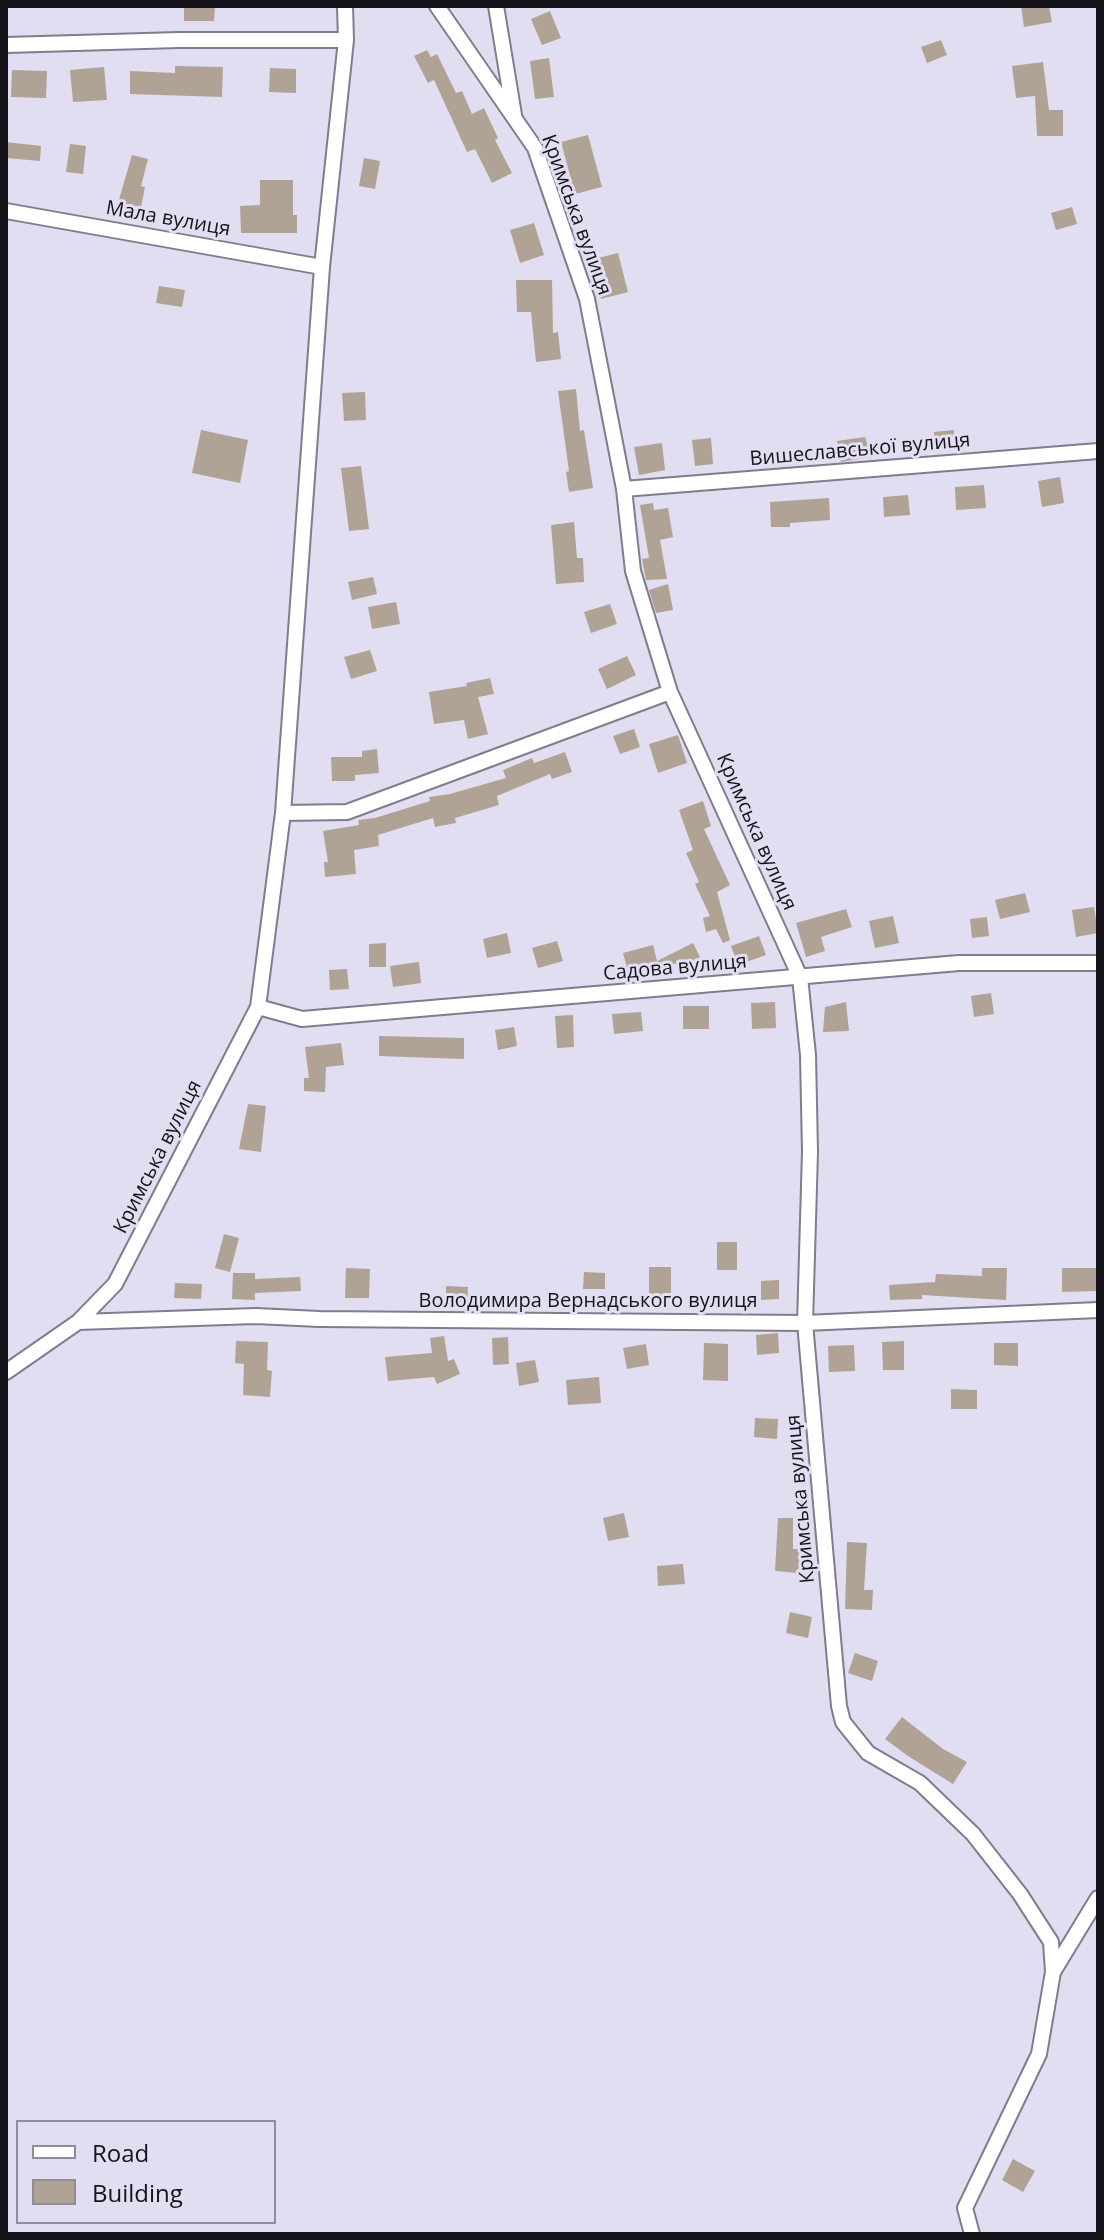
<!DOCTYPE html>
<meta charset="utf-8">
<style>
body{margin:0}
#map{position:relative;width:1104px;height:2240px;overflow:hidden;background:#e2def1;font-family:"Open Sans",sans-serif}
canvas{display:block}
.frame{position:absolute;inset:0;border:8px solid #16141a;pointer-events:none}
.legend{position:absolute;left:16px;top:2120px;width:260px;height:104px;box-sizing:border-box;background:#e2def1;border:2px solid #908d9b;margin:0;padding:10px 14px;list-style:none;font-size:24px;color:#16141a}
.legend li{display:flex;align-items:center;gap:16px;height:40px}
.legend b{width:40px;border:2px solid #908d9b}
</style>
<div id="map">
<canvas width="1104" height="2240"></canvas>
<div class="frame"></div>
<ul class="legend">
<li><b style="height:10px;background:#fff"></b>Road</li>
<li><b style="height:22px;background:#b0a294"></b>Building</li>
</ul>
</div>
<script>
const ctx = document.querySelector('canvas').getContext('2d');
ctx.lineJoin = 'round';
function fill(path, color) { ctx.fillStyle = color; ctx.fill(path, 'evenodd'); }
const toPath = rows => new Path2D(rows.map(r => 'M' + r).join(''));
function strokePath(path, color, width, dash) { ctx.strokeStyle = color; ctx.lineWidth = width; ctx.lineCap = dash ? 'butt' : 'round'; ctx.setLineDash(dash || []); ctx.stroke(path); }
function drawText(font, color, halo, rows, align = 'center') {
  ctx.font = font + ' "Open Sans",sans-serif'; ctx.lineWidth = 6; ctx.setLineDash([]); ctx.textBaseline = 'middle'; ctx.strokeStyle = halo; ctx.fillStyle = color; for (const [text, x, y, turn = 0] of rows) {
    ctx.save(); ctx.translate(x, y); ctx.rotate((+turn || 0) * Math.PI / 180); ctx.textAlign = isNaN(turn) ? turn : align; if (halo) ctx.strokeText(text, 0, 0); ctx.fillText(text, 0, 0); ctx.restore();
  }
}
const building = toPath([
 [184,6,215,6,214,21,184,21],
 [1021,6,1049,6,1052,22,1024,27],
 [550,11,561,38,542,45,531,19],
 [941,40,947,55,927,63,921,47],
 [427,50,431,57,437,54,456,93,462,91,472,114,484,108,498,138,495,140,512,173,492,183,475,149,467,152,434,80,428,83,414,56],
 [549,58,554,97,535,99,530,61],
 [1043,62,1049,110,1063,110,1063,136,1037,136,1035,96,1016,98,1012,66],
 [175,66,223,67,222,97,130,94,130,71,175,73],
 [104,67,107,100,73,102,70,70],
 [270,68,296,69,296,93,269,92],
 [12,70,47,71,46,98,11,97],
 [588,135,602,187,575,194,561,142],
 [6,142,41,146,40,161,6,158],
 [70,144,86,146,83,174,66,172],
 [132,155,148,159,141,186,145,187,141,207,118,203],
 [364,158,380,161,375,189,359,186],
 [260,180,293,180,293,215,297,215,297,233,241,233,240,206,260,205],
 [1072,207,1077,224,1056,230,1051,213],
 [534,223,544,255,520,263,510,230],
 [618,253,628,292,601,299,590,260],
 [516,280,552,280,553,333,558,332,561,359,536,362,531,312,517,312],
 [159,286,185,290,182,307,156,303],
 [576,389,580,431,584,430,593,488,569,492,566,472,569,471,558,391],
 [365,392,366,420,344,421,342,393],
 [201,430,248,440,240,483,192,473],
 [954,430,954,447,935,449,934,432],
 [865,437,871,457,841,462,837,441],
 [711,438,713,464,695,466,692,440],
 [662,443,665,470,639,475,634,447],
 [361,466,369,529,349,531,341,468],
 [1060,477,1064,503,1042,507,1038,481],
 [984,485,986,508,956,510,955,487],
 [908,495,910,515,884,517,883,497],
 [829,498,830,520,790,523,790,527,771,527,770,502],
 [653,503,654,510,668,508,673,537,660,540,667,579,646,580,642,559,649,558,640,505],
 [574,522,577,558,583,558,584,582,556,584,551,525],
 [373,577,377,594,352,600,348,582],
 [668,584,673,610,656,613,649,590],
 [396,602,400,624,372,629,368,607],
 [610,604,617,624,591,633,584,612],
 [370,650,377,671,351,679,344,657],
 [627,656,636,675,607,689,598,669],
 [490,678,494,694,478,697,488,734,468,739,464,720,434,724,429,692,467,686,466,683],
 [634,729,640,747,620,754,613,736],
 [678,735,687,763,658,773,649,744],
 [377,749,379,773,355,775,355,781,332,781,331,757,362,757,362,751],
 [565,752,572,772,552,779,550,774,497,796,499,805,455,818,456,823,435,827,433,818,378,835,379,846,354,850,356,874,325,877,324,862,328,862,323,831,359,825,358,820,375,818,430,801,429,797,450,794,506,778,503,770,532,758,534,763],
 [703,801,711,826,704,829,730,885,717,892,730,940,723,943,716,929,706,932,703,918,710,916,695,884,699,882,686,853,693,850,679,810],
 [1025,893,1030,912,1000,919,995,900],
 [1094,907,1098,933,1076,937,1072,910],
 [846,909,852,927,821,937,825,951,806,957,796,923],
 [893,916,899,943,875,948,869,921],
 [987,917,989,936,972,938,970,919],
 [507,933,511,953,487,958,483,939],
 [759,936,766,955,738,965,731,946],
 [557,941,563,961,538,968,532,948],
 [386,943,386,967,369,967,369,944],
 [693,943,700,957,684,965,682,962,629,975,623,953,653,945,657,961],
 [419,962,421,983,393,987,390,966],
 [347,969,349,989,330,990,329,970],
 [991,993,994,1014,974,1017,971,996],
 [775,1002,776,1028,752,1029,751,1003],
 [846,1002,849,1031,823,1032,825,1007],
 [683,1006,709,1006,709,1029,683,1029],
 [641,1012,643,1031,614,1034,612,1014],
 [573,1015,574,1047,557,1048,555,1016],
 [514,1027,517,1046,498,1050,495,1030],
 [379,1036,464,1038,464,1059,379,1056],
 [341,1043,344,1065,326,1067,325,1092,304,1091,304,1078,309,1078,305,1047],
 [248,1104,266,1106,261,1152,239,1149],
 [224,1234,239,1238,230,1272,215,1268],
 [717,1242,737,1242,737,1270,717,1270],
 [649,1267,671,1267,671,1300,649,1301],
 [346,1268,370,1269,369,1298,345,1298],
 [982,1268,1007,1268,1006,1300,922,1295,922,1299,890,1300,889,1285,935,1282,936,1274,982,1276],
 [1062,1268,1096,1268,1096,1291,1062,1292],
 [584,1272,605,1273,605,1289,583,1289],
 [233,1273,255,1273,255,1279,300,1277,301,1291,255,1293,255,1300,232,1299],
 [779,1280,779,1299,761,1300,761,1281],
 [175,1283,202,1284,201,1299,174,1298],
 [446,1286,468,1287,467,1308,446,1308],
 [778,1333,779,1353,757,1355,756,1335],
 [444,1336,448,1361,454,1359,460,1374,437,1384,434,1377,388,1381,385,1357,432,1353,430,1338],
 [508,1337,509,1364,493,1365,492,1338],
 [236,1341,268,1342,267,1370,272,1371,270,1397,243,1395,244,1364,235,1363],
 [904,1341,904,1370,883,1370,882,1342],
 [704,1343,728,1344,728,1381,703,1380],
 [994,1343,1018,1343,1018,1366,994,1365],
 [646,1344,649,1365,627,1369,623,1348],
 [854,1345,855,1371,829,1372,828,1346],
 [535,1360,539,1382,519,1386,516,1363],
 [599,1377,601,1403,568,1405,566,1380],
 [951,1389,977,1390,977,1409,951,1409],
 [755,1418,778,1419,777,1439,754,1437],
 [624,1513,629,1537,608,1541,603,1518],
 [778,1518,793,1518,793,1549,800,1549,798,1573,775,1571],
 [847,1542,867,1543,864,1590,873,1590,872,1610,845,1609],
 [683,1564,685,1584,658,1586,657,1566],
 [790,1612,812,1617,808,1638,786,1633],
 [855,1653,878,1661,872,1681,848,1673],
 [902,1717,943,1749,967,1762,953,1784,908,1756,885,1739],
 [1013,2159,1035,2171,1023,2192,1002,2180]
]);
const minor = toPath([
 [437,6,535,148,587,299,624,489,633,571,670,692,800,977,808,1055,810,1152,805,1323,839,1706,843,1722,868,1753,920,1783,973,1834,1020,1894,1051,1942,1053,1972,1039,2054,965,2208,972,2234],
 [496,6,514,115],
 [6,45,179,40,346,40],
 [6,211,322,267],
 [624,489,1098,451],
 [283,813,347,812,670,692],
 [258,1007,302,1019,959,963,1098,963],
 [78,1322,256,1316,319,1319,805,1323,1098,1310],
 [6,1372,78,1322,115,1284,258,1007,283,813,322,267,346,40,345,6],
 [1053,1972,1098,1898]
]);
const streetNames = [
 ["Кримська вулиця",576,215,70],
 ["Мала вулиця",168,219,10],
 ["Вишеславської вулиця",860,450,-5],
 ["Кримська вулиця",756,832,66],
 ["Садова вулиця",675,968,-5],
 ["Кримська вулиця",158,1157,-63],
 ["Володимира Вернадського вулиця",588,1301],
 ["Кримська вулиця",801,1499,-95]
];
fill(building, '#b0a294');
strokePath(minor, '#807c8d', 18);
strokePath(minor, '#fff', 14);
drawText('20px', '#16141a', '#e2def1', streetNames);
</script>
